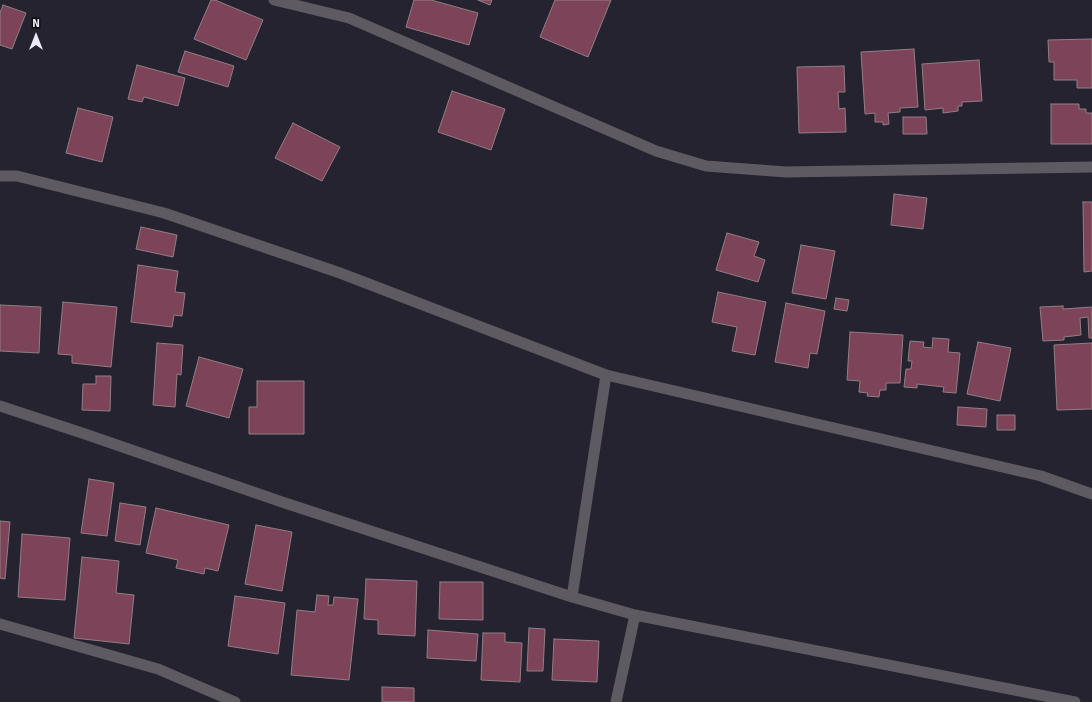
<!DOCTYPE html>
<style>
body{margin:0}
#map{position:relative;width:1092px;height:702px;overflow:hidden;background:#262330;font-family:Signika,sans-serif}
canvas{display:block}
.north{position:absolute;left:16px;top:16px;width:40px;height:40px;-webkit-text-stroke:3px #0f0d13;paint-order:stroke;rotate:0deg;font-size:11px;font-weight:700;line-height:16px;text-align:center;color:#edebf5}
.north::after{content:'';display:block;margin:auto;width:14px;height:18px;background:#edebf5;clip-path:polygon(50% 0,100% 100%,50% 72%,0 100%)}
</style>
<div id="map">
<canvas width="1092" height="702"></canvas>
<div class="north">N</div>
</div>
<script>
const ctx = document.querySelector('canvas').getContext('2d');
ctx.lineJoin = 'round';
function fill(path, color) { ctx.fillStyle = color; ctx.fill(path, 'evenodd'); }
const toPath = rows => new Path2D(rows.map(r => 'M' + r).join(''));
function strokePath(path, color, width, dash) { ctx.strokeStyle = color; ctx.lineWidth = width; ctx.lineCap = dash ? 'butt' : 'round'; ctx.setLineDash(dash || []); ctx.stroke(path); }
const building = toPath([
 [211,0,215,0,263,20,246,60,194,39,211,0],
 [414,0,431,0,478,13,469,45,406,27,414,0],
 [478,0,492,0,490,5,478,0],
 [555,0,611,0,588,57,540,37,555,0],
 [3,5,26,13,12,49,0,45,0,13,3,5],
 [1092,39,1092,88,1077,88,1077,80,1054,80,1054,62,1049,62,1048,40,1092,39],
 [914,49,918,107,900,108,900,112,888,113,889,124,883,125,883,122,875,122,875,113,865,114,861,52,914,49],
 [185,51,234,66,228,87,178,72,185,51],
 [979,60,982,101,962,102,962,106,958,106,958,111,943,113,943,108,925,110,922,64,979,60],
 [137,65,185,78,178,106,144,97,142,102,128,99,137,65],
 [844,66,845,92,838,92,839,109,845,108,846,132,799,133,797,67,844,66],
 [452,91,505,109,491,150,438,132,452,91],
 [1051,104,1079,104,1079,109,1086,109,1086,113,1092,113,1092,144,1051,144,1051,104],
 [78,108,113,117,102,162,66,153,78,108],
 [903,117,926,117,927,134,903,134,903,117],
 [293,123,340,147,322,181,275,158,293,123],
 [894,194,927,198,923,229,891,225,894,194],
 [1083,202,1092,202,1092,271,1084,272,1083,202],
 [141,227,177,235,173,257,136,249,141,227],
 [727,233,759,242,754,256,765,260,758,282,716,270,727,233],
 [801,245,835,251,826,299,792,293,801,245],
 [138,265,178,271,175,292,185,293,182,316,174,315,172,327,131,322,138,265],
 [718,292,766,302,755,355,732,351,737,327,712,322,718,292],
 [836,298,849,300,847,311,834,309,836,298],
 [63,302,117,307,111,367,72,363,72,355,58,354,63,302],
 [786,303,825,311,817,354,810,353,808,368,775,362,786,303],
 [0,305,41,307,39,353,0,351,0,305],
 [1063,306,1063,309,1092,307,1092,338,1089,338,1088,317,1080,318,1081,335,1064,337,1064,340,1043,341,1040,307,1063,306],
 [850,332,903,335,900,383,886,383,886,390,880,390,879,397,867,396,868,393,859,392,860,381,847,380,850,332],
 [933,338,949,339,948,352,960,353,956,393,943,392,944,387,917,384,917,388,904,387,906,369,911,369,912,361,908,361,910,341,924,342,923,347,932,348,933,338],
 [978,342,1011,348,1000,401,967,394,978,342],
 [157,343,183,345,181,375,177,374,175,407,153,405,157,343],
 [1092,343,1092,409,1057,410,1054,345,1092,343],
 [199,357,243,369,229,418,186,406,199,357],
 [96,376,111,376,110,411,82,410,83,384,96,384,96,376],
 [257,381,304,381,304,434,249,434,249,407,257,407,257,381],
 [958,407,987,409,986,427,957,425,958,407],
 [997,415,1015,415,1015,430,997,430,997,415],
 [89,479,114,483,107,536,81,533,89,479],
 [120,503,146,507,140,545,115,541,120,503],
 [156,508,229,525,218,571,205,568,204,574,176,568,178,560,146,553,156,508],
 [0,521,10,522,5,579,0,578,0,521],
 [256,525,292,532,282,591,245,584,256,525],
 [22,534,70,538,65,600,18,597,22,534],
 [82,557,119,561,116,593,134,595,129,644,74,638,82,557],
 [366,579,417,581,415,636,378,634,378,620,364,619,366,579],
 [440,582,483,582,483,620,439,619,440,582],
 [317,595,329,596,328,605,333,605,334,597,358,599,349,680,291,675,297,610,315,612,317,595],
 [235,596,285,603,278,654,228,646,235,596],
 [529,628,545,629,543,671,527,671,529,628],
 [428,630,478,634,476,661,427,658,428,630],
 [483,633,505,633,505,642,522,643,520,682,481,680,483,633],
 [554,639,599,641,597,682,552,680,554,639],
 [382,687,414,688,414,702,382,702,382,687]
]);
const minor = toPath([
 [274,0,349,18,656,151,706,166,786,172,1092,167],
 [0,176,17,176,164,213,340,273,606,375,1041,476,1092,494],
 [0,406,85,434,282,502,572,597,635,615,1075,702],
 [572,597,606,375],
 [0,624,158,669,235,702],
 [616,702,635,615]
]);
fill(building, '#7d4459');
strokePath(building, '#917e84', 1);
strokePath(minor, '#5d5a61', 11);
</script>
